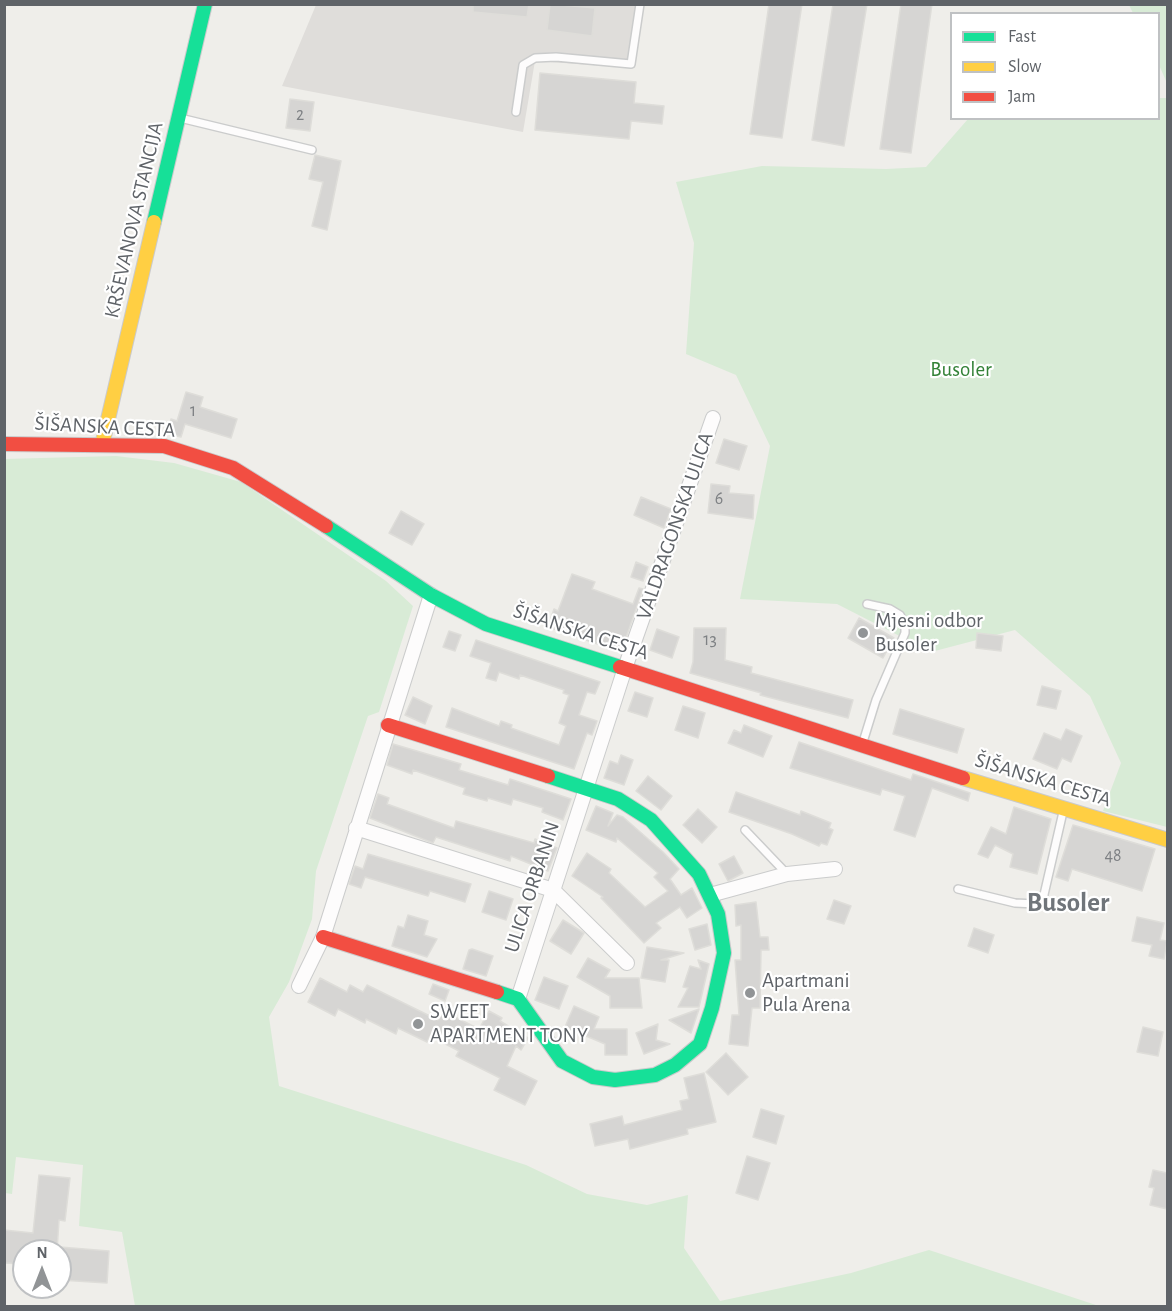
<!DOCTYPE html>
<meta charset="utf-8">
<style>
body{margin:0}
#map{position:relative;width:1172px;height:1311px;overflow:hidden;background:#efeeea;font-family:"Alegreya Sans",sans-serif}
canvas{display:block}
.frame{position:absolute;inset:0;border:6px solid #5f6368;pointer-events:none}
.legend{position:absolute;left:950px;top:12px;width:210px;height:108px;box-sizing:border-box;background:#fff;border:2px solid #bfc1c3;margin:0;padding:8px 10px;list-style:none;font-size:18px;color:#5f6368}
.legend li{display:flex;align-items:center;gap:12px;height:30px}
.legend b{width:30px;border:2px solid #bfc1c3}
.north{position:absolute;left:12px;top:1239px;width:60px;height:60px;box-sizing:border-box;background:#fff;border:2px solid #bfc1c3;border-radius:50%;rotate:0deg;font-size:16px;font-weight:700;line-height:24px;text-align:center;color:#5f6368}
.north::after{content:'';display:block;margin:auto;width:21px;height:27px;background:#919496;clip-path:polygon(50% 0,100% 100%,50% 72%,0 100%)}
</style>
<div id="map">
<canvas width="1172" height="1311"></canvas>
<div class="frame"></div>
<ul class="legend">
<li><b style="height:8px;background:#16e098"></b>Fast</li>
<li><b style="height:8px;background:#ffcf43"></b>Slow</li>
<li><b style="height:8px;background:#f24e42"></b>Jam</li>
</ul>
<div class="north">N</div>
</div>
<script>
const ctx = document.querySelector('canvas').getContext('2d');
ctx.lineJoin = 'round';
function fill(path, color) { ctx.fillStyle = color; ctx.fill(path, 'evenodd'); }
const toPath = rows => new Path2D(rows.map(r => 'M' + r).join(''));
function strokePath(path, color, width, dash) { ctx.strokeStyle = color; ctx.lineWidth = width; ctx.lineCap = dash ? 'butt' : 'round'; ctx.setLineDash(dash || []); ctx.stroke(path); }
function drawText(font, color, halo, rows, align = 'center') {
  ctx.font = font + ' "Alegreya Sans",sans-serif'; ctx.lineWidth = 4.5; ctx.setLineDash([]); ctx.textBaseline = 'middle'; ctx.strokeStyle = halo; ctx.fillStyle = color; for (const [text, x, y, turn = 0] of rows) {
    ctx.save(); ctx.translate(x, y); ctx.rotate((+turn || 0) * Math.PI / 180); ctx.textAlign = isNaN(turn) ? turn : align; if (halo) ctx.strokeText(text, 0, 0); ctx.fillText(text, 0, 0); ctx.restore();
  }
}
const industrial = toPath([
 [316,5,643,5,635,68,535,61,523,132,282,86]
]);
const green = toPath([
 [1129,5,1167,5,1167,83,1159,65,1158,14,1133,13],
 [1159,98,1167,98,1167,827,1103,811,1121,763,1090,696,1015,630,931,652,837,604,740,599,770,446,736,375,686,354,694,243,676,182,762,166,886,169,926,167,968,119,1158,118],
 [116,456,174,463,241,482,386,581,413,606,379,712,368,716,316,871,312,919,289,982,269,1017,279,1086,526,1165,587,1194,647,1205,688,1195,684,1248,720,1301,851,1273,929,1250,1099,1306,135,1306,122,1232,79,1226,83,1165,16,1157,12,1194,5,1193,4,459]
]);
const building = toPath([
 [473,4,529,4,527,17,473,12,473,4],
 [550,4,595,8,592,36,547,30,550,4],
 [769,4,802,4,782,138,750,134,769,4],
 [833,4,867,4,844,146,812,140,833,4],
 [901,4,932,4,911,153,880,149,901,4],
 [540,73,636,82,634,103,664,106,662,124,631,121,629,139,535,130,540,73],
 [290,99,314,102,310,131,286,128,290,99],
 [315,155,341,161,327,230,312,226,323,182,309,179,315,155],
 [186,392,203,397,200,407,237,419,231,438,185,424,181,437,168,434,171,419,177,421,186,392],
 [724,439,747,446,739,470,716,463,724,439],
 [711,484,730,486,729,493,754,495,753,519,708,513,711,484],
 [641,497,671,509,664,528,634,515,641,497],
 [401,511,424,524,412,545,389,533,401,511],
 [636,562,648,567,643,581,631,577,636,562],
 [572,574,595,582,592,589,633,604,639,588,643,589,621,652,548,627,554,609,558,611,572,574],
 [859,618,894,638,883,658,848,638,859,618],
 [694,628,726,628,725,660,752,667,751,673,853,700,848,718,760,695,761,693,690,673,693,662,694,628],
 [657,629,679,637,672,658,650,650,657,629],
 [449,631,461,635,455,651,443,647,449,631],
 [977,633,1003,636,1001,651,976,648,977,633],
 [476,640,600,682,595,694,587,692,579,715,597,721,592,735,587,733,574,769,446,727,452,708,499,726,501,721,512,725,511,728,559,745,566,726,559,723,569,695,563,693,564,690,520,675,519,679,499,672,496,681,486,678,491,663,470,656,476,640],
 [1042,686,1061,691,1056,709,1037,705,1042,686],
 [635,692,653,698,647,717,628,711,635,692],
 [413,697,432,706,425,724,405,715,413,697],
 [683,706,705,713,698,738,675,730,683,706],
 [900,709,964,729,957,753,893,734,900,709],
 [744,725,772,736,763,757,728,743,734,730,741,733,744,725],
 [1066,729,1082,736,1071,762,1062,758,1057,769,1033,759,1044,733,1061,740,1066,729],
 [799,742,911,780,913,774,970,793,968,801,932,788,915,837,894,830,905,796,882,789,880,795,790,768,799,742],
 [393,744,461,764,459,770,508,785,510,779,571,799,563,820,542,812,543,808,513,799,511,805,488,798,487,801,463,794,465,788,413,770,412,774,387,765,393,744],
 [621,755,633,760,624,785,604,778,610,761,618,764,621,755],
 [648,776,672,796,661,810,636,791,648,776],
 [736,792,800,815,801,811,831,823,829,828,833,830,827,845,821,843,819,846,792,834,729,812,736,792],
 [378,794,389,798,387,804,454,828,456,821,534,843,535,839,557,848,548,871,511,856,510,861,436,837,433,843,370,818,378,794],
 [596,806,613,813,608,826,617,815,623,817,663,852,679,869,670,879,681,895,692,888,702,908,687,918,680,907,656,923,661,928,644,943,601,898,603,897,572,876,587,853,611,869,609,873,645,907,668,891,654,877,658,873,617,838,616,842,586,830,596,806],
 [1014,807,1051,819,1037,874,1010,867,1013,854,995,845,988,858,978,854,991,827,1006,834,1014,807],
 [698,809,717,827,702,843,683,825,698,809],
 [1073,825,1155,849,1142,891,1072,869,1068,881,1056,877,1073,825],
 [368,854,471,884,465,902,430,891,428,896,365,877,361,888,349,884,355,866,363,869,368,854],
 [734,856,743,873,728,881,719,864,734,856],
 [489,891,513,899,506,920,482,912,489,891],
 [834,900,851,906,844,924,827,919,834,900],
 [756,902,760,937,768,937,769,950,761,950,760,1008,752,1008,748,1046,729,1044,732,1015,739,1015,735,960,741,960,741,925,736,926,735,905,756,902],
 [408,915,428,921,424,935,437,939,427,957,392,946,398,926,404,928,408,915],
 [1137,917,1164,923,1160,940,1167,941,1164,959,1149,956,1152,945,1132,941,1137,917],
 [563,920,584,933,571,954,550,941,563,920],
 [707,924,711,945,695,950,689,929,707,924],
 [974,928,994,935,988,953,968,946,974,928],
 [647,947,684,953,661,960,669,960,665,982,641,978,647,947],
 [472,949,493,956,486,976,463,969,469,950,472,949],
 [588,958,610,970,605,978,639,978,642,1008,610,1008,610,996,577,977,588,958],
 [698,960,709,964,699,1007,678,1007,688,988,683,987,690,966,701,969,698,960],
 [544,977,568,986,559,1009,535,1000,544,977],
 [320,978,347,992,350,985,363,992,367,985,438,1020,443,1011,479,1029,489,1011,502,1018,500,1021,528,1038,521,1050,516,1046,507,1066,537,1081,525,1105,494,1090,500,1078,456,1056,459,1051,430,1036,427,1042,398,1028,396,1034,366,1019,365,1023,338,1009,335,1016,308,1002,320,978],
 [433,984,449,990,445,1001,429,994,433,984],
 [574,1006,599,1017,594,1029,627,1029,627,1055,605,1055,605,1044,565,1027,574,1006],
 [699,1009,691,1033,669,1020,699,1009],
 [658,1024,656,1040,670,1044,644,1054,636,1033,658,1024],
 [1143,1027,1163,1032,1158,1056,1137,1052,1143,1027],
 [726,1053,748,1077,728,1095,706,1072,726,1053],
 [704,1073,716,1122,687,1129,688,1134,630,1149,628,1139,595,1146,590,1124,622,1116,624,1125,682,1110,680,1101,689,1099,684,1078,704,1073],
 [761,1109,784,1116,776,1144,753,1137,761,1109],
 [747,1156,770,1163,758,1200,736,1193,747,1156],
 [1153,1170,1167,1173,1167,1209,1150,1205,1154,1188,1149,1187,1153,1170],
 [39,1175,70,1178,65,1221,59,1220,57,1251,24,1251,24,1264,4,1263,4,1230,33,1233,39,1175],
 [60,1247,109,1251,107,1283,60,1280,60,1247]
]);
const lane = toPath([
 [516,112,523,65,535,58,556,57,631,64,640,4],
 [180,118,312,150],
 [863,742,876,700,905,633,905,624,900,615,890,609,867,604],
 [745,830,787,874],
 [958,889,1015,903,1036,904,1043,899,1063,812]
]);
const street = toPath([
 [356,828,553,890,627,963],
 [710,895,787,874,835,869],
 [299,986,323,937,431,595],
 [518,999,625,668,713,418]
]);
const fast = toPath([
 [154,222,205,4],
 [326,526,431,595,486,624,620,667],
 [497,992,518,999,562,1061,593,1077,615,1080,655,1075,675,1065,700,1044,712,1008,724,953,718,914,699,874,651,820,618,799,548,776]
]);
const slow = toPath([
 [102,445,154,222],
 [963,778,1168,840]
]);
const jam = toPath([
 [4,444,164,446,233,468,326,526],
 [620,667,963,778],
 [388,725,548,776],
 [323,937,497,992]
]);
const markers = [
 [863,633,6,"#919496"],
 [750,993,6,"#919496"],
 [418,1024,6,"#919496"]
];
const numberNames = [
 ["2",300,115],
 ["1",193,411],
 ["6",719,499],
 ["13",710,640],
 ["48",1113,856]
];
const streetNames = [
 ["KRŠEVANOVA STANCIJA",134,220,-77],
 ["ŠIŠANSKA CESTA",105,427,3],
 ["VALDRAGONSKA ULICA",675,526,-71],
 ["ŠIŠANSKA CESTA",581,632,18],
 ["ŠIŠANSKA CESTA",1043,780,17],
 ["ULICA ORBANIN",532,887,-72]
];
const parkNames = [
 ["Busoler",961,370]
];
const poiNames = [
 ["Mjesni odbor",875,621],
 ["Busoler",875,645],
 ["Apartmani",762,981],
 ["Pula Arena",762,1005],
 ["SWEET",430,1012],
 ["APARTMENT TONY",430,1036]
];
const districtNames = [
 ["Busoler",1068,903]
];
fill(industrial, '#dfddda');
fill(green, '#d8ebd6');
fill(building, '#d6d5d3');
strokePath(building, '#deddd9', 1.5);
strokePath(lane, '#cbcccc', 10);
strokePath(street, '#cbcccc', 16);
strokePath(fast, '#cacacb', 16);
strokePath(slow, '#cacacb', 16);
strokePath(jam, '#cacacb', 16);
strokePath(lane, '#fdfcfc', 7);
strokePath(street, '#fdfcfc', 14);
strokePath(fast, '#16e098', 14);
strokePath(slow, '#ffcf43', 14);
strokePath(jam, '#f24e42', 14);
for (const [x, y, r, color] of markers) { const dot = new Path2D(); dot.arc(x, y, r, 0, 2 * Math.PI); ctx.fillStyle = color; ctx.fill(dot); strokePath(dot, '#fff', 2); }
drawText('18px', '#7e8184', null, numberNames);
drawText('21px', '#5f6368', '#fff', streetNames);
drawText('21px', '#348238', '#fff', parkNames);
drawText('21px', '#5f6368', '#fff', poiNames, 'left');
drawText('bold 27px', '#70757a', '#fff', districtNames);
</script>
